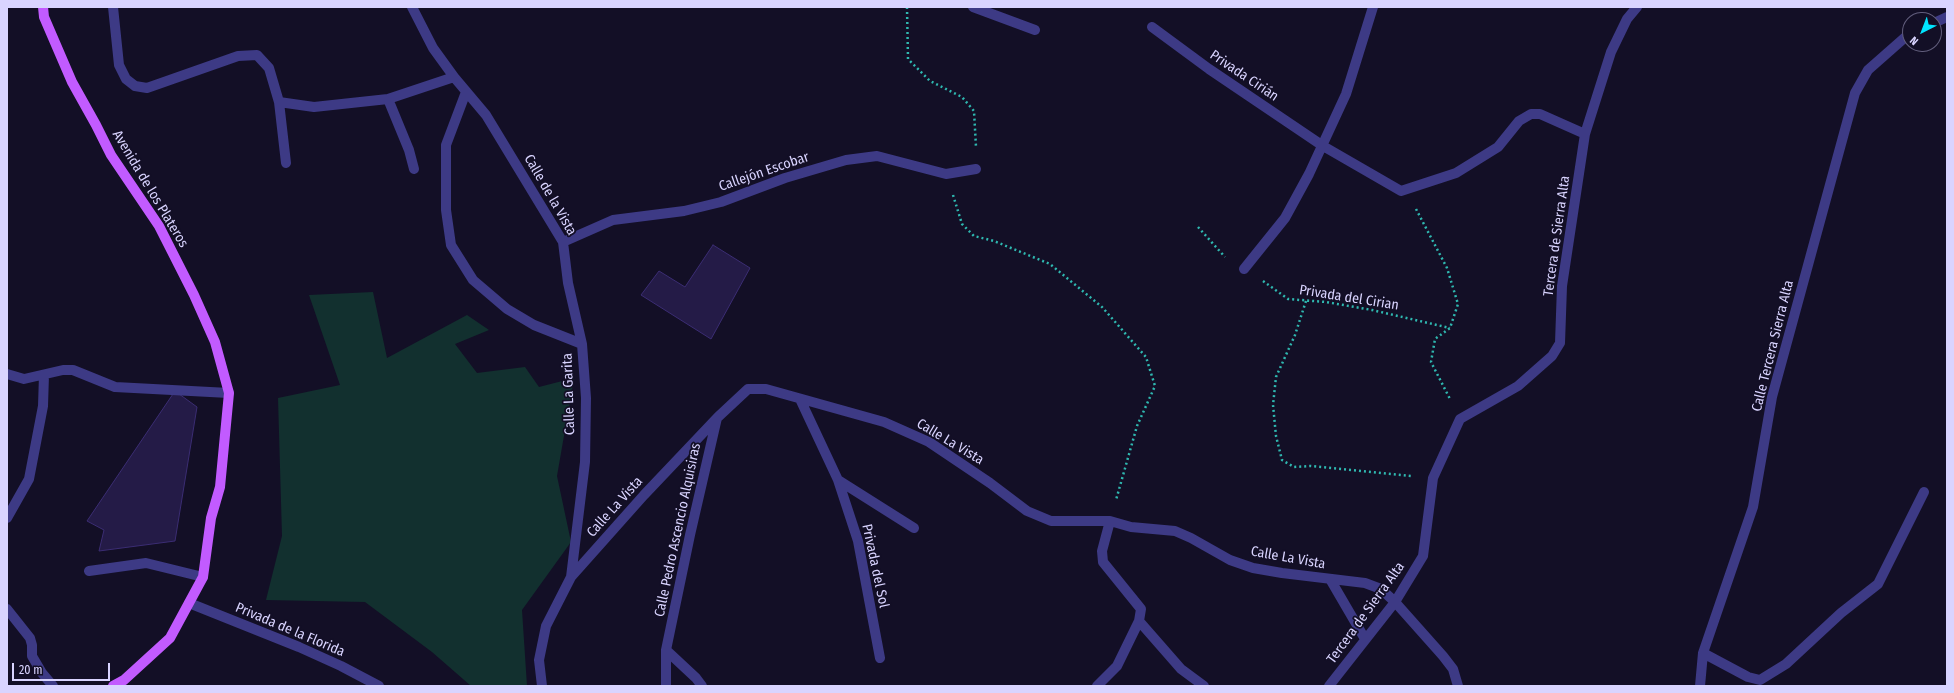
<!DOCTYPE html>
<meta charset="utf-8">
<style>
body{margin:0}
#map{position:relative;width:1954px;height:693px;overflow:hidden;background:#130f26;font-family:"Fira Sans Condensed",sans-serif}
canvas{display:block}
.frame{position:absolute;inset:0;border:8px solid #d9d4ff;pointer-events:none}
.north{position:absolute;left:1902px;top:12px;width:40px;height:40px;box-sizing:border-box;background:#130f26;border:1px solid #625e7d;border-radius:50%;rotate:222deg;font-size:11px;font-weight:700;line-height:16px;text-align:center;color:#d9d4ff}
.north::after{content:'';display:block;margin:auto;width:14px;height:18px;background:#00e5ff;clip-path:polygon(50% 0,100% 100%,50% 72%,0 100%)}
.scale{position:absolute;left:12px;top:663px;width:98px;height:18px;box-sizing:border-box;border:2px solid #d9d4ff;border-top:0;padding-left:5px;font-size:12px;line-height:14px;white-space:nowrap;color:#d9d4ff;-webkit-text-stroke:3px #130f26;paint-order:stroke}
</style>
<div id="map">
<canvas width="1954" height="693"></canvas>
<div class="frame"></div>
<div class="north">N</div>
<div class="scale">20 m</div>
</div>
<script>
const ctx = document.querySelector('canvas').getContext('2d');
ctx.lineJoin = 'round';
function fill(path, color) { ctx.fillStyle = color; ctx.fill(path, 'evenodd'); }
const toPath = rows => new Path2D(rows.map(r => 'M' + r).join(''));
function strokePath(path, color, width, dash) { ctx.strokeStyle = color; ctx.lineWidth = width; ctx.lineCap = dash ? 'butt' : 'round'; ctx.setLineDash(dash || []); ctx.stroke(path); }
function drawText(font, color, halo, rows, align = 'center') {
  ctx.font = font + ' "Fira Sans Condensed",sans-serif'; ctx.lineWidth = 3.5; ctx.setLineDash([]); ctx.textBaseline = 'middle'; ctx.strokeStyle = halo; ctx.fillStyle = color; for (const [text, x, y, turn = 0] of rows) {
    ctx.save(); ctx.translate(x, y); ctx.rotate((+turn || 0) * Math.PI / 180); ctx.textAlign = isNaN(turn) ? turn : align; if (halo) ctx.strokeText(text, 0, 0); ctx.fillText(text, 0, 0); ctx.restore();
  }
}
const green = toPath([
 [373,292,387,358,467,315,489,330,455,344,477,373,525,367,539,387,574,378,557,476,571,542,522,610,527,686,471,686,432,652,365,602,266,600,282,536,278,398,340,385,309,295]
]);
const building = toPath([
 [713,245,750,268,711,339,641,295,659,271,685,287,713,245],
 [175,391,197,407,175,541,99,551,104,530,87,521,175,391]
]);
const path = toPath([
 [907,7,908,59,930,81,962,97,974,111,976,147],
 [953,195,962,224,974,236,994,241,1050,264,1102,307,1146,357,1155,386,1137,426,1116,500],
 [1416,209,1447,268,1458,304,1450,328,1435,339,1431,362,1450,399],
 [1198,227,1225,257],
 [1263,281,1288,299,1326,302,1372,310,1450,328],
 [1306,301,1295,335,1276,377,1273,405,1276,436,1282,460,1294,467,1311,466,1411,476]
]);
const minor = toPath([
 [113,7,119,65,126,79,135,86,147,88,238,56,257,55,269,68,279,102,286,163],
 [412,7,433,48,454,77,486,115,563,242,568,283,582,344,586,398,585,462,571,577],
 [973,7,1035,30],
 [1934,23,1947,17],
 [1152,27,1209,69,1323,146,1401,191,1456,173,1498,147,1519,121,1531,114,1540,114,1585,134],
 [466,92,446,145,446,210,451,245,473,280,507,309,534,325,582,344],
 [388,99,409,150,414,169],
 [279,102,314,107,388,99,454,77],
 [563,242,613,220,684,211,721,202,785,178,846,160,877,156,946,174,976,169],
 [1244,269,1285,218,1309,174,1346,94,1373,7],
 [7,374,24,379,63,370,73,370,115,387,229,393],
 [800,399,838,480,858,541,880,658],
 [838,480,914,528],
 [7,518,29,479,43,406,44,375],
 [89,571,146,563,203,577],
 [1330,579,1365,639],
 [189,603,299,647,341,666,379,686],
 [7,609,30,638,32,645,32,656,42,673,53,686],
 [1139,621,1181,669,1204,686],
 [1703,653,1748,677,1760,680,1786,664,1841,613,1878,584,1924,492],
 [542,686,539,660,546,626,571,577,644,495,718,417,748,389,766,389,884,422,929,442,990,483,1027,511,1051,521,1110,521,1131,527,1175,531,1191,538,1230,560,1253,568,1282,573,1365,583,1381,589,1395,602,1443,656,1453,669,1458,686],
 [666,686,666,650],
 [702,686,696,678,666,650,690,535,717,418],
 [1097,686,1117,666,1139,621,1141,609,1103,562,1102,551,1110,521],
 [1329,686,1395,602,1423,556,1433,478,1460,419,1518,386,1552,356,1560,343,1562,286,1585,134,1611,52,1627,19,1637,7],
 [1700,686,1703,653,1753,507,1772,397,1855,93,1868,70,1910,33]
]);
const primary = toPath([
 [43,7,44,17,72,82,96,125,111,155,159,226,194,295,215,342,229,393,220,487,211,518,203,577,170,638,124,680,113,686]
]);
const streetNames = [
 ["Privada Cirián",1244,76,34],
 ["Callejón Escobar",764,172,-19],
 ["Avenida de los Plateros",150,189,59],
 ["Calle de la Vista",550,195,60],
 ["Tercera de Sierra Alta",1557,236,-82],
 ["Privada del Cirian",1349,298,9],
 ["Calle Tercera Sierra Alta",1773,346,-76],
 ["Calle La Garita",569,394,-92],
 ["Calle La Vista",950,442,31],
 ["Calle La Vista",615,507,-48],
 ["Calle Pedro Ascencio Alquisiras",678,530,-78],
 ["Calle La Vista",1288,558,10],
 ["Privada del Sol",875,566,78],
 ["Tercera de Sierra Alta",1366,613,-54],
 ["Privada de la Florida",290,630,23]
];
fill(green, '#12302f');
fill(building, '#241b47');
strokePath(building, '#3b2d73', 1);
strokePath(path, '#2fb8b0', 2.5, [2, 3]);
strokePath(minor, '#3d3a85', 10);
strokePath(primary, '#c25bff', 10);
drawText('14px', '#d9d4ff', '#130f26', streetNames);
</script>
